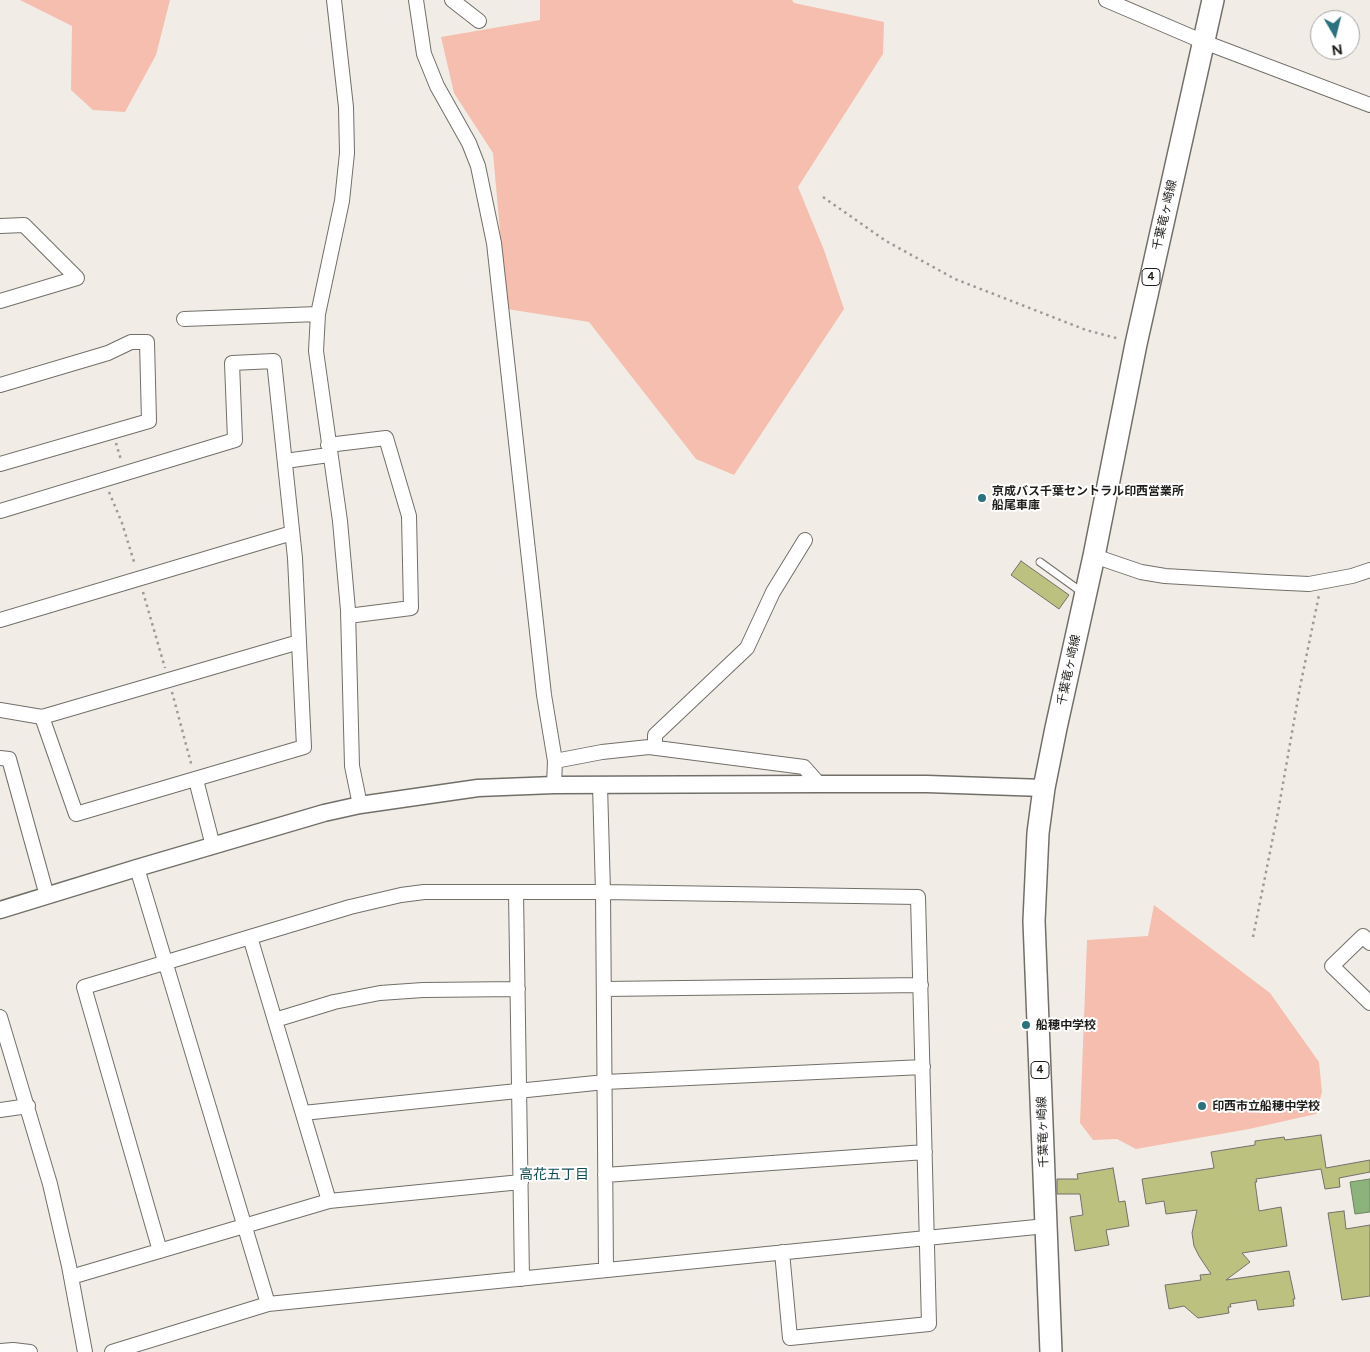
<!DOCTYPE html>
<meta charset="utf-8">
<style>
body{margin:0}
#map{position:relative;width:1370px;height:1352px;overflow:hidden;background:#f1ede6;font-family:Figtree,sans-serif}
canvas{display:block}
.north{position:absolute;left:1310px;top:10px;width:50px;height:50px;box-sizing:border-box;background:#fff;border:1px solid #a5a5a4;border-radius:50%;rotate:172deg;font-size:14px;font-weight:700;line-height:20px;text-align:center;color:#1f1e1b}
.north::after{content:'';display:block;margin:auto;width:18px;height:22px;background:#2a727d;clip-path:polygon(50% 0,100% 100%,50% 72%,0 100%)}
</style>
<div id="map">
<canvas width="1370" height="1352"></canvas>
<div class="north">N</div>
</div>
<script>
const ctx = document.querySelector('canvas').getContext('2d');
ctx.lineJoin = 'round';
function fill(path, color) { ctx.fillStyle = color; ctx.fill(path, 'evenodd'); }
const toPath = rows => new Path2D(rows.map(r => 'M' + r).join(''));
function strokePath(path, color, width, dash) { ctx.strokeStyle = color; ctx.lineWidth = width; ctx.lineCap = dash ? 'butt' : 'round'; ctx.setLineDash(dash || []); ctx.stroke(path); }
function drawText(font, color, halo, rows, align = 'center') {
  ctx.font = font + ' Figtree,"Noto Sans JP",sans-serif'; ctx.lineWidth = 4; ctx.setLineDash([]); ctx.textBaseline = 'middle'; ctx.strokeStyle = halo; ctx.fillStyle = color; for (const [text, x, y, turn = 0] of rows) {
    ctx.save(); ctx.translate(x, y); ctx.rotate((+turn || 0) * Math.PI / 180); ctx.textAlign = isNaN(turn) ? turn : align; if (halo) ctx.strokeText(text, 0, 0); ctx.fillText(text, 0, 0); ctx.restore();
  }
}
const green = toPath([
 [20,0,170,0,156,55,125,112,93,110,71,90,72,26],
 [540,0,792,0,794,3,884,22,883,54,798,187,824,250,844,309,734,475,696,459,589,322,507,309,493,153,454,93,441,37,540,20],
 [1154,905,1270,993,1319,1062,1322,1092,1316,1114,1249,1129,1136,1149,1117,1139,1093,1140,1080,1123,1087,940,1148,936]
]);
const water = toPath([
 [1370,1179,1370,1212,1355,1214,1350,1182,1370,1179]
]);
const building = toPath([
 [1021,561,1069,595,1059,609,1011,575,1021,561],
 [1321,1135,1326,1168,1370,1160,1370,1172,1339,1178,1340,1187,1325,1189,1321,1169,1256,1179,1257,1182,1255,1182,1259,1211,1281,1207,1287,1246,1242,1253,1250,1262,1226,1280,1289,1271,1295,1299,1293,1299,1294,1306,1258,1310,1256,1300,1230,1304,1231,1307,1228,1307,1229,1313,1198,1318,1184,1306,1169,1309,1165,1285,1201,1280,1200,1275,1211,1274,1199,1256,1194,1246,1192,1233,1197,1210,1166,1214,1164,1201,1146,1204,1142,1179,1214,1168,1211,1152,1255,1145,1255,1141,1284,1137,1285,1140,1321,1135],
 [1113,1168,1119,1202,1125,1201,1129,1226,1106,1230,1109,1245,1075,1251,1070,1217,1083,1215,1080,1194,1057,1194,1057,1179,1078,1179,1077,1174,1113,1168],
 [1344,1211,1346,1229,1370,1225,1370,1296,1342,1300,1328,1213,1344,1211]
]);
const path = toPath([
 [823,197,886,241,955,279,1086,330,1120,339],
 [116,443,121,460],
 [109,492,122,523,135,565],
 [143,592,165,668],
 [172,692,192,767],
 [1253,937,1278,812,1300,687,1319,595]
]);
const service = toPath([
 [1040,562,1083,593]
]);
const minor = toPath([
 [416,0,424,54,437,86,469,143,478,166,494,243,544,695,555,761,554,785],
 [452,0,479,21],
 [1106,0,1204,42,1370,105],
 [0,226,24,225,77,278,0,301],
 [318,314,342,201,347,153,346,107,334,0],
 [184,319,318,314,316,351,340,521,348,610,352,766,360,805],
 [0,385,108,353,131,342,147,342,149,421,0,464],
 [328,445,386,438,409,516,411,608,348,616],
 [285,461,329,455],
 [0,511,235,440,232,363,274,361,295,558,304,747,76,814,42,717,0,710],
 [1094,556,1141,572,1165,576,1267,582,1309,584,1352,576,1370,570],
 [0,620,292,533],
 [42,717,299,642],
 [655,748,655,735,747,648,773,592,805,540],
 [0,758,9,759,47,896],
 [555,761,602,752,649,747,804,767,819,784],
 [196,780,213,846],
 [600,785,603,892,606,1270],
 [137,868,268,1304],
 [516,892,522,1279],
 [250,937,329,1201],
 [1370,943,1363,936,1332,966,1370,1003],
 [604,989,921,985],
 [0,1017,50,1184,69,1266,85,1352],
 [275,1020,334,1002,380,993,423,990,518,989],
 [0,1110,28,1106],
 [303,1113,605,1082,923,1067],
 [605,1175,925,1152],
 [160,1251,84,987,350,907,401,895,424,892,603,892,918,897,929,1324,790,1338,782,1252],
 [71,1277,329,1201,521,1182],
 [0,1351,13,1350,30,1352],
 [112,1352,268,1304,1046,1226]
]);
const tertiary = toPath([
 [0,910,137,868,324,813,360,805,478,788,554,785,819,784,927,784,1044,788]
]);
const primary = toPath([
 [1051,1352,1034,921,1038,833,1044,788,1056,728,1094,556,1136,344,1213,0]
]);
const markers = [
 [982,498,5,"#2a727d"],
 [1026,1025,5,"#2a727d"],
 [1202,1106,5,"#2a727d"]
];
const shields = [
 [1151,277,18],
 [1040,1070,18]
];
const shieldNames = [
 ["4",1151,277],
 ["4",1040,1070]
];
const streetNames = [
 ["千葉竜ヶ崎線",1165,215,-77],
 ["千葉竜ヶ崎線",1069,670,-78],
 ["千葉竜ヶ崎線",1043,1132,-92]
];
const poiNames = [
 ["京成バス千葉セントラル印西営業所",992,491],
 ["船尾車庫",992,505],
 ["船穂中学校",1036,1025],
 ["印西市立船穂中学校",1212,1106]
];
const neighbourhoodNames = [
 ["高花五丁目",554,1175]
];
fill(green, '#f5beae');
fill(water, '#8db37c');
strokePath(water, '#6c865f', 1);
fill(building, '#bdc180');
strokePath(building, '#71716a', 1);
strokePath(service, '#726f69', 9);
strokePath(minor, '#726f69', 16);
strokePath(tertiary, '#726f69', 19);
strokePath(primary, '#726f69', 24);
strokePath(path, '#9d9b95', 2.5, [2.5, 4]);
strokePath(service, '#fff', 7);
strokePath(minor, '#fff', 14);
strokePath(tertiary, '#fff', 16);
strokePath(primary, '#fff', 21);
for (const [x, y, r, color] of markers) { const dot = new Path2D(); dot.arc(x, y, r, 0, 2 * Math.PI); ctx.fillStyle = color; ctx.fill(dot); strokePath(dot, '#fff', 2); }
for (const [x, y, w] of shields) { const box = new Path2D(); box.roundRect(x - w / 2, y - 8.5, w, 17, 4); ctx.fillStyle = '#fff'; ctx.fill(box); strokePath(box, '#1f1e1b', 1); }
drawText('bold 11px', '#1f1e1b', null, shieldNames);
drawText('12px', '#1f1e1b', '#fff', streetNames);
drawText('bold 12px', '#1f1e1b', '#fff', poiNames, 'left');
drawText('14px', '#104c55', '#fff', neighbourhoodNames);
</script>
